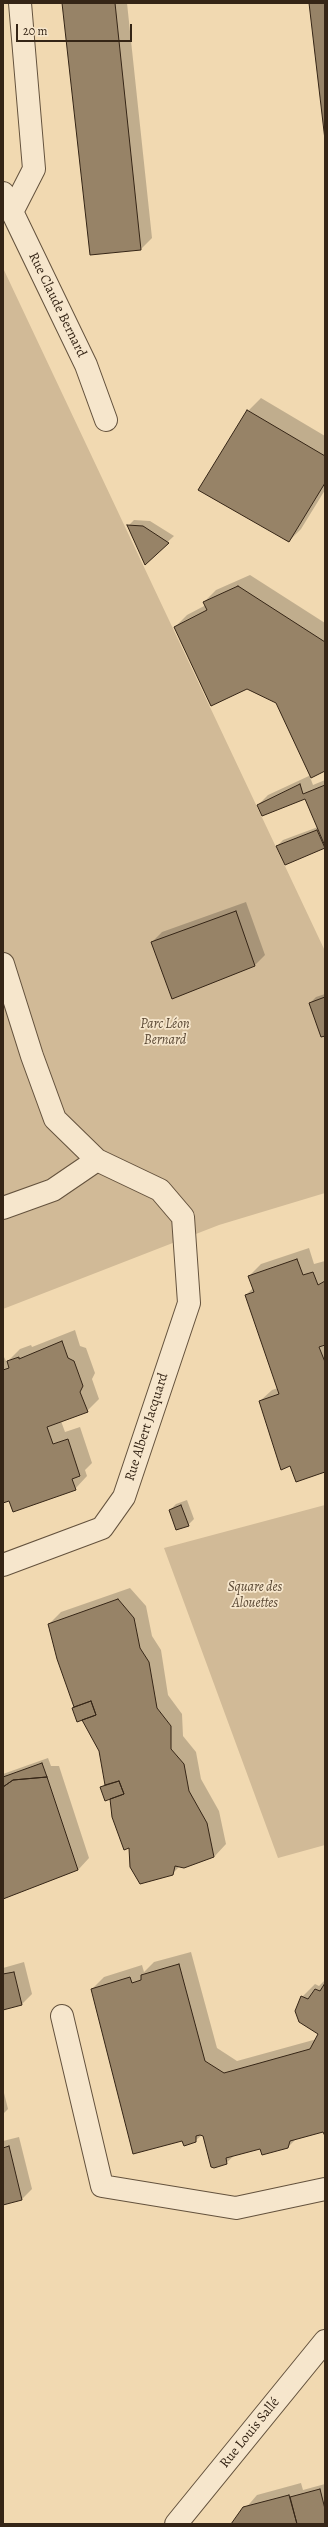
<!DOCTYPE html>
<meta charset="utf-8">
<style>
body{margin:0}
#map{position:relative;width:328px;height:2527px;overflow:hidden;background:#f1d9b1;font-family:Alegreya,serif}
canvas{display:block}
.frame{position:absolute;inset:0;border:4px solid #352516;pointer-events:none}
.scale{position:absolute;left:16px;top:24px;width:116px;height:18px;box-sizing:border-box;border:2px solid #352516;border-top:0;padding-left:5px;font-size:12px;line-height:14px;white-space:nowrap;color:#352516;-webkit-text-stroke:3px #f6e6cc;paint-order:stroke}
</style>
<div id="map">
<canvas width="328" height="2527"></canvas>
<div class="frame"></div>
<div class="scale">20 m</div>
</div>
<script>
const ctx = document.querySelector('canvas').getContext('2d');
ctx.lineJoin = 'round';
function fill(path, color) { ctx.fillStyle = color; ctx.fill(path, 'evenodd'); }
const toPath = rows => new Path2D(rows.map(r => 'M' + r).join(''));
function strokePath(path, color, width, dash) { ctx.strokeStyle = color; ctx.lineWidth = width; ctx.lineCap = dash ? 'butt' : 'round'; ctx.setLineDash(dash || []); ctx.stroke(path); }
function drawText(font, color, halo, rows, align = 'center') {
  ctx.font = font + ' Alegreya,serif'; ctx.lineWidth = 3.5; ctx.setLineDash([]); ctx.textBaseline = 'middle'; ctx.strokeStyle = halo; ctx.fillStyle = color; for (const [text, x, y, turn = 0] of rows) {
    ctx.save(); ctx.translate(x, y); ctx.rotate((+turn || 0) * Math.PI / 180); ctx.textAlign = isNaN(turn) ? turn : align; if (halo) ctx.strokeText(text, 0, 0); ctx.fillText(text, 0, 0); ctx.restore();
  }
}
const green = toPath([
 [3,268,325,951,325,1193,219,1225,3,1309],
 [325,1505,325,1845,278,1858,164,1548]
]);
const shadow = toPath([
 [63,3,127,3,152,238,141,249],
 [261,398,325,436,325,490,301,529,289,541,199,490,248,411],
 [134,520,150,521,174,536,145,563,128,526],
 [250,575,325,623,325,770,310,777,313,785,325,780,325,847,286,864,277,846,283,840,318,827,305,798,258,805,268,795,311,775,277,702,175,627,187,615,206,605,204,602,216,590],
 [246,902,265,955,255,965,152,942,162,932],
 [325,994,325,1035,310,1003,316,997],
 [309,1248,314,1264,325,1261,325,1471,260,1401,272,1390,278,1388,246,1295,253,1288,249,1276,261,1264],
 [75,1330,80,1346,86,1348,95,1373,92,1379,99,1399,87,1411,61,1421,65,1432,80,1427,92,1463,85,1470,87,1476,75,1489,3,1502,3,1355,6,1361,9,1360,20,1349,31,1345,32,1347],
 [187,1500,194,1519,188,1525,170,1510,176,1504],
 [130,1588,146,1606,152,1636,161,1650,168,1695,182,1714,183,1736,196,1752,201,1779,219,1811,226,1844,214,1857,184,1867,180,1866,172,1874,129,1847,111,1798,101,1787,106,1783,100,1751,82,1719,74,1708,49,1624,61,1612],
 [94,1699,95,1701,76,1708,75,1706],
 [48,1758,51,1766,59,1766,89,1858,78,1870,3,1898,3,1774],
 [191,1952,217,2048,237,2061,317,2039,320,2034,296,2011,302,1997,315,1984,319,1986,325,1980,325,2134,323,2131,297,2138,288,2147,261,2148,236,2154,226,2163,204,2136,202,2135,195,2141,92,1989,104,1977,142,1965,144,1972,154,1962],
 [24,1962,32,1994,22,2004,3,2009,3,1968],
 [3,2089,8,2109,3,2114],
 [19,2137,32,2189,22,2199,3,2204,3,2141],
 [301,2483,303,2490,325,2484,325,2524,232,2524,257,2495]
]);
const building = toPath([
 [62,3,115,3,141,250,90,255,62,3],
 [309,3,325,3,325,140,309,3],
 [247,410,325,456,325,483,289,542,198,490,247,410],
 [127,525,143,526,169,543,145,565,127,525],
 [238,586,325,642,325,771,311,778,276,703,247,689,211,706,174,627,207,610,203,602,238,586],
 [300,784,303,794,325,785,325,846,305,799,262,816,257,805,300,784],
 [317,830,325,848,285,865,276,846,317,830],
 [236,911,255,966,172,999,151,942,236,911],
 [325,997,325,1036,321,1037,309,1003,325,997],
 [297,1259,303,1275,313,1272,318,1285,325,1281,325,1345,319,1347,325,1362,325,1472,296,1482,290,1466,281,1470,259,1401,279,1394,245,1295,254,1292,248,1276,297,1259],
 [62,1341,68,1358,74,1361,83,1386,80,1392,88,1412,47,1427,53,1444,68,1439,80,1476,72,1479,76,1490,13,1512,9,1501,3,1503,3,1370,9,1368,7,1361,19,1357,19,1359,62,1341],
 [181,1505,189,1526,176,1530,169,1510,181,1505],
 [118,1599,134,1618,140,1648,149,1662,157,1708,171,1726,171,1749,184,1764,189,1791,207,1823,214,1857,184,1868,175,1866,173,1875,140,1884,130,1867,129,1848,124,1850,112,1817,110,1799,124,1794,119,1781,105,1785,99,1751,82,1720,96,1715,91,1701,74,1707,57,1659,48,1624,118,1599],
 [91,1701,96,1715,77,1722,72,1708,91,1701],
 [42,1763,47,1777,13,1780,3,1787,3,1777,42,1763],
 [47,1777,78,1870,3,1899,3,1787,13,1780,47,1777],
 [119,1781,124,1794,105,1801,100,1787,119,1781],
 [179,1964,205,2061,224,2073,310,2049,318,2034,299,2022,295,2011,301,1996,308,1999,315,1989,320,1991,325,1983,325,2136,323,2132,290,2141,288,2148,262,2155,260,2149,226,2158,227,2164,214,2168,211,2167,203,2136,200,2135,196,2136,196,2142,184,2146,182,2141,133,2154,91,1989,130,1977,132,1983,141,1980,141,1975,179,1964],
 [14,1972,22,2005,3,2010,3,1974,14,1972],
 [9,2146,22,2200,3,2205,3,2148,9,2146],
 [320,2489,325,2509,325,2524,297,2524,290,2497,320,2489],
 [289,2495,297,2524,231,2524,243,2507,289,2495]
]);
const minor = toPath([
 [3,193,86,365,106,420],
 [12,212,34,169,20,3],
 [3,964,32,1056,55,1119,97,1160,160,1190,183,1217,189,1303,124,1497,102,1528,3,1565],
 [3,1208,53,1190,97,1160],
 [62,2016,102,2186,236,2208,325,2189],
 [176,2524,325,2341]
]);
const streetNames = [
 ["Rue Claude Bernard",57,305,64],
 ["Rue Albert Jacquard",147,1427,-72],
 ["Rue Louis Sallé",250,2433,-51]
];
const parkNames = [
 ["Parc Léon",165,1025],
 ["Bernard",165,1041],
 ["Square des",255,1588],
 ["Alouettes",255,1604]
];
fill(green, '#d1ba97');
fill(shadow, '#0003');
fill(building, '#978367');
strokePath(building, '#352516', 1);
strokePath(minor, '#64523d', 24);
strokePath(minor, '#f6e6cc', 22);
drawText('14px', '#352516', '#f6e6cc', streetNames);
drawText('italic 14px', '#5c4a36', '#f6e6cc', parkNames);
</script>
